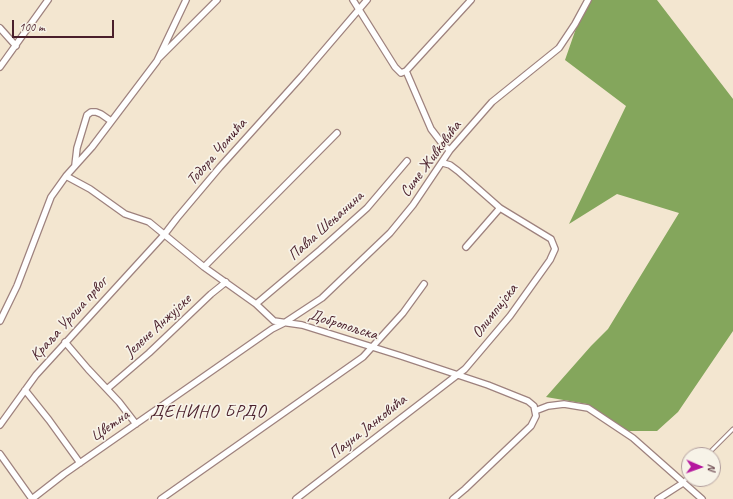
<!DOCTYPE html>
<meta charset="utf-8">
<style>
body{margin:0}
#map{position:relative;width:733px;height:499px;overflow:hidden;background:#f3e6d0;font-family:Caveat,sans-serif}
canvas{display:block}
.north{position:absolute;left:681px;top:447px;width:40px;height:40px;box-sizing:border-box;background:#f7f3e8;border:1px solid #b29e9c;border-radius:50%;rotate:92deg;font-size:11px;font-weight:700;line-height:16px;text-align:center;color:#4a1f2b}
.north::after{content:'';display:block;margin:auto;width:14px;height:18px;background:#b5179e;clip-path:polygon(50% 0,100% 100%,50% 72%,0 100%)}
.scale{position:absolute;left:12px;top:20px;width:102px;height:18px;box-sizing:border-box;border:2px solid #4a1f2b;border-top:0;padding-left:5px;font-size:12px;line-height:14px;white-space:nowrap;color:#4a1f2b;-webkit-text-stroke:3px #f7f3e8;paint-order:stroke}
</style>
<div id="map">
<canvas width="733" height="499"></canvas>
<div class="north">N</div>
<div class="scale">100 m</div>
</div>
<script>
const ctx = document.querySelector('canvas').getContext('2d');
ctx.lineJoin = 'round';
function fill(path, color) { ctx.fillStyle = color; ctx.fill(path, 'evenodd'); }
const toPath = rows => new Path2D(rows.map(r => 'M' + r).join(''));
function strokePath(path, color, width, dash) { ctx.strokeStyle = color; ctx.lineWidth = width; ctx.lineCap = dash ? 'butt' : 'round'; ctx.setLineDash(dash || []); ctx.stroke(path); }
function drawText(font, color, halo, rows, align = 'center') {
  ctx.font = font + ' Caveat,sans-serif'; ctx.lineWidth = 3.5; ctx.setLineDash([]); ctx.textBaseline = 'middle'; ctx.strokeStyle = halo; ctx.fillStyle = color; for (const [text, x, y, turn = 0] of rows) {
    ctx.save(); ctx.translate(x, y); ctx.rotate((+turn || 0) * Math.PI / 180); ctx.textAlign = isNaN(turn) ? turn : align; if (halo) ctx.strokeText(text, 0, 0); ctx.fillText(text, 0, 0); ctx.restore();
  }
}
const forest = toPath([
 [591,0,657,0,733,99,733,331,678,412,657,431,624,431,587,404,546,397,591,346,608,329,679,213,617,194,569,224,626,106,565,60,581,14]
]);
const service = toPath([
 [707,455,733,429],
 [683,483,689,475]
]);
const minor = toPath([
 [353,0,395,67,401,73,406,71],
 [0,28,16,46],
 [159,58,217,0],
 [0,67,48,0],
 [406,71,471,0],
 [406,71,431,129,444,146,450,150],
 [75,165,77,148,87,115,91,112,96,112,101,114,111,121],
 [66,176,90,189,125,214,149,222,204,267,256,304,274,321,302,325,401,356,488,385,528,401,534,406,536,416,531,426,465,489,453,499],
 [466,247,500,208],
 [204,267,337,133],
 [256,304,320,250,367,208,407,161],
 [0,321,17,286,51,197,66,176,92,147,157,61,186,0],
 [65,342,88,369,119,402,136,424],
 [107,389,149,353,211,294,226,282],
 [25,390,49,420,80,463],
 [535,411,548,406,564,404,588,408,633,438,702,499],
 [0,425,36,375,164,235,177,218,220,167,302,76,367,0],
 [0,454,32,499],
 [32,499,64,474,272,329,284,323,322,298,390,233,413,205,450,150,492,102,559,48,575,24,588,0],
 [161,499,363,357,403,313,424,284],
 [296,499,465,369,510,316,550,260,555,249,551,239,500,208,458,171,450,165,443,163],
 [658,499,683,483]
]);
const streetNames = [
 ["Тодора Чомића",217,152,-49],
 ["Симе Живковића",431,159,-53],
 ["Павла Шењанина",326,226,-42],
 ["Олимпијска",495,311,-52],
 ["Краља Уроша првог",69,319,-48],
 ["Добропољска",343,325,17],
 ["Јелене Анжујске",158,326,-43],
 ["Цветна",110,426,-35],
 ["Пауна Јанковића",368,427,-38]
];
const quarterNames = [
 ["ДЕНИНО БРДО",208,412]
];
fill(forest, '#84a65c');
strokePath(service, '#9e827e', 5);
strokePath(minor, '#9e827e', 8);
strokePath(service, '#fff', 3);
strokePath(minor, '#fff', 5.5);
drawText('16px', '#4a1f2b', '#f7f3e8', streetNames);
ctx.letterSpacing = '1px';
drawText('18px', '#4a1f2b', '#f7f3e8', quarterNames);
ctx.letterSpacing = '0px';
</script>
